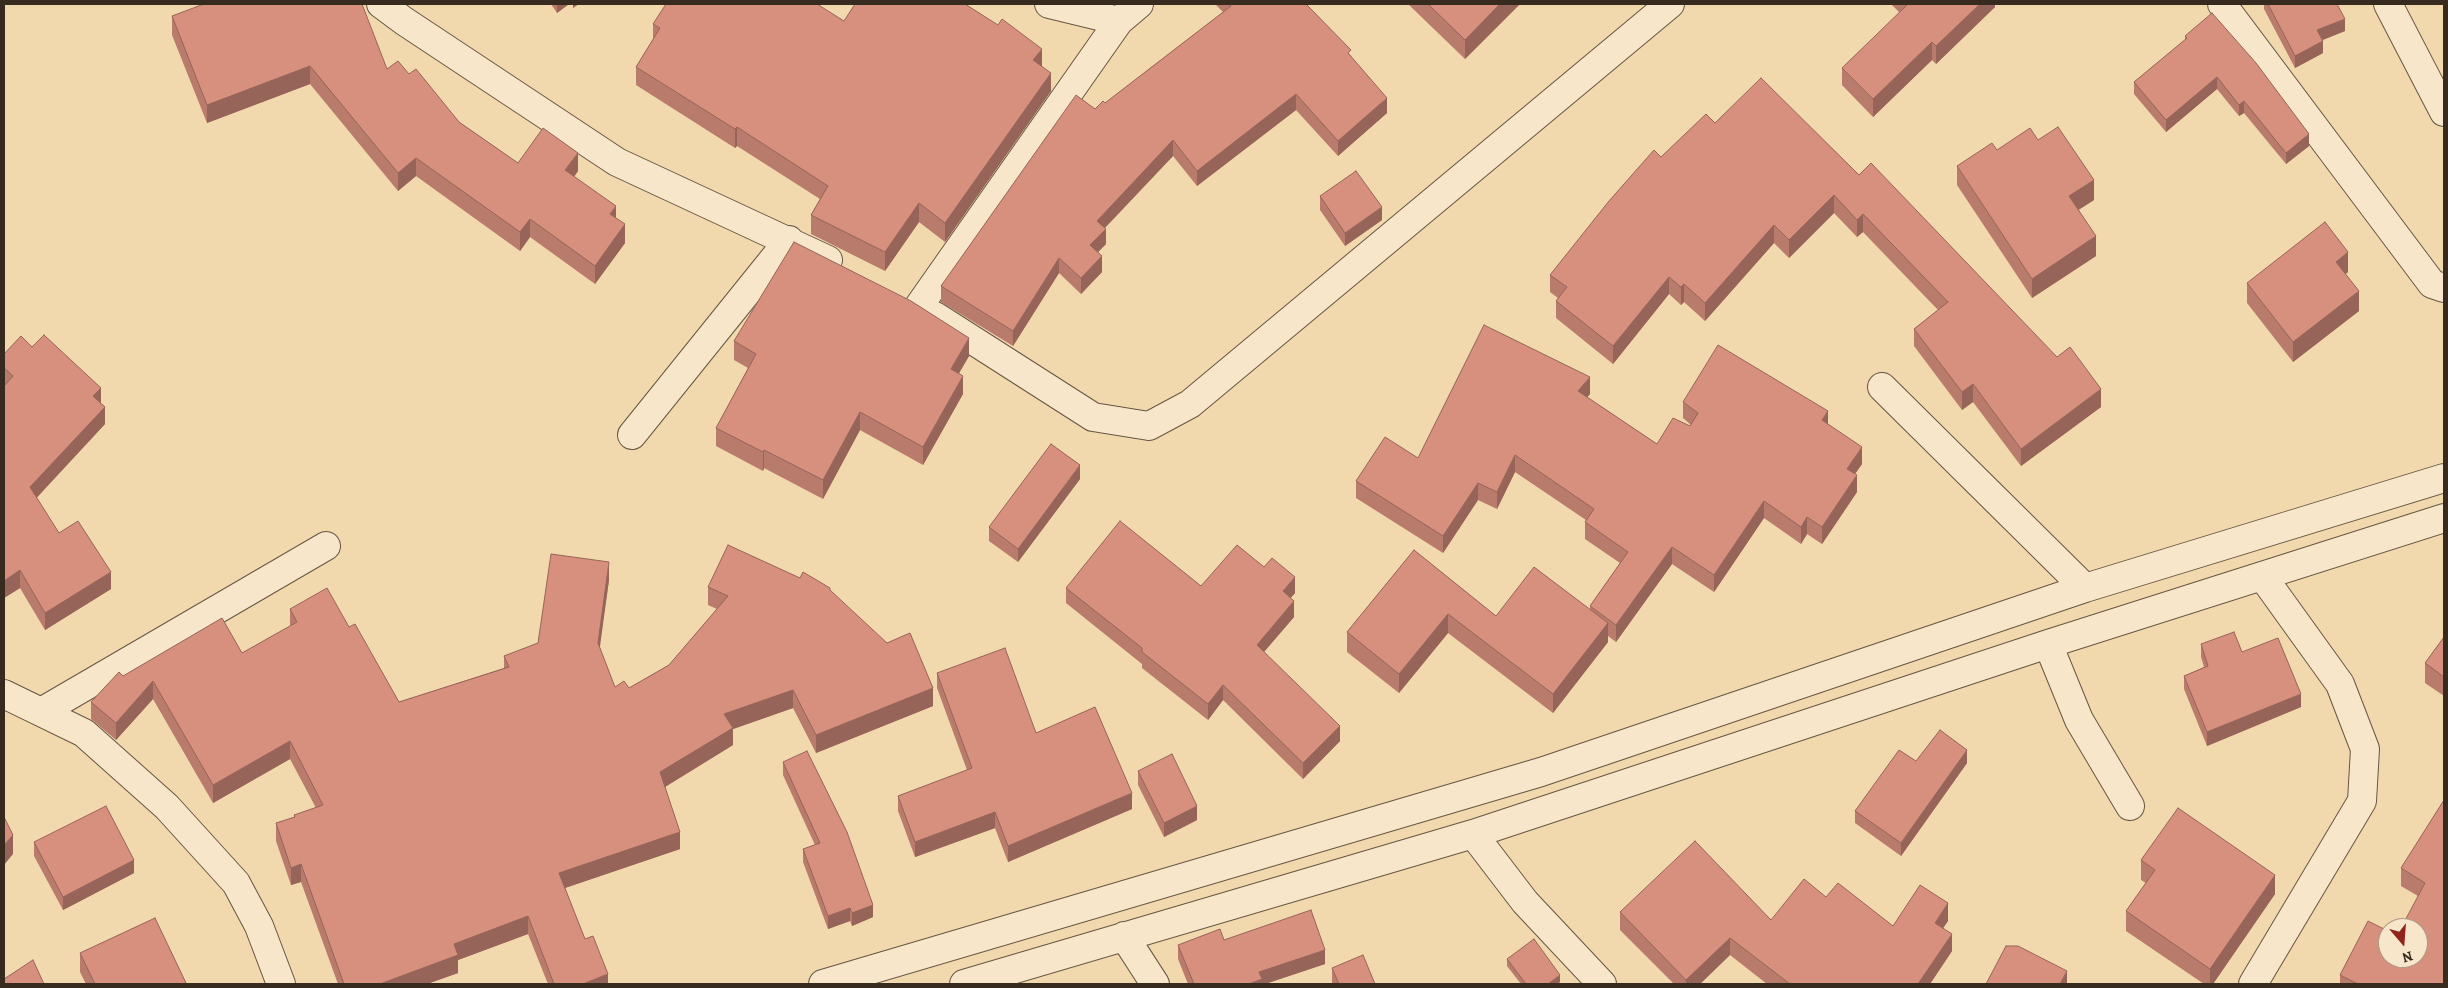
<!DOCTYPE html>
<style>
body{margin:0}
#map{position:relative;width:2448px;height:988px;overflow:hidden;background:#f2d8ad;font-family:Alegreya,serif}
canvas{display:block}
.frame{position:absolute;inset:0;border:5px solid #372b20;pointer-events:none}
.north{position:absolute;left:2378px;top:918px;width:50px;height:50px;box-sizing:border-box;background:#f7e6ca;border:1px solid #aa9b86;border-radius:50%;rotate:162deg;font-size:14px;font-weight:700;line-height:20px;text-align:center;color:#372b20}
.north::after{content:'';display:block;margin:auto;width:18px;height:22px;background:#8f2418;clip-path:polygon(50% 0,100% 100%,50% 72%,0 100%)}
</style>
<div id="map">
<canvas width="2448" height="988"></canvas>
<div class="frame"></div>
<div class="north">N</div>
</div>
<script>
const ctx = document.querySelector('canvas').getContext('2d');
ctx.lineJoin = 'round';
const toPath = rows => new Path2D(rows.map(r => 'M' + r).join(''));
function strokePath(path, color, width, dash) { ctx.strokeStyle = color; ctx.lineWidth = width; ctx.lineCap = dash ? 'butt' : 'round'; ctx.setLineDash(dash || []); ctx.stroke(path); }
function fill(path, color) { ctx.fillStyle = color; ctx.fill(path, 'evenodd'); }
const minor = toPath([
 [381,4,404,21,617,162,828,260],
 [1049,4,1119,21],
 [2222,4,2432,284,2444,288],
 [2388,4,2444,112],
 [919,306,1119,21,1139,4],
 [935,316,1093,417,1149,426,1190,404,1670,4],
 [1882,387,2085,588],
 [632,435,789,240],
 [2048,644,2079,720,2130,806],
 [4,694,84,733,167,807,236,883,259,926,281,984],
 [41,712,326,546],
 [1473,834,1525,902,1602,984],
 [1124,936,1155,984],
 [823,984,1541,772,2085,588,2444,478],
 [964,984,1473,834,2048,644,2444,518],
 [2253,984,2362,801,2365,749,2340,684,2263,577]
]);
const wall = toPath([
 [551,4,569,4,557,13],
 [1215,4,1306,4,1351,56,1387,113,1338,156,1296,110,1197,186,1173,156,1105,228,1106,244,1098,252,1102,272,1081,294,1059,273,1013,346,941,302,941,286,1095,109,1105,103,1223,12],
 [1408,4,1520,4,1465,59],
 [1891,4,1995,4,1995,7,1936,64,1932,60,1873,117,1842,85,1842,68,1900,13],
 [2264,4,2337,4,2345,31,2323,40,2323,53,2295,68,2264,9],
 [172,16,409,74,459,122,518,163,578,171,574,177,616,218,625,243,595,284,530,237,520,251,416,176,398,191,310,84,207,123,172,35],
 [844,21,1042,66,1051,91,945,242,919,222,885,271,811,234,811,215,820,199,737,146,735,148,636,85,636,67,653,39,653,24],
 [2185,36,2309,146,2286,164,2244,113,2239,116,2217,89,2166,132,2134,94,2134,82,2185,40],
 [1715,123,1859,175,2101,407,2021,466,1973,402,1962,410,1914,346,1914,329,1938,310,1863,232,1857,237,1834,213,1789,258,1774,243,1705,321,1684,302,1681,305,1669,294,1613,364,1556,318,1556,301,1558,298,1550,292,1550,275,1661,157],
 [2038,140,2094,200,2078,210,2096,256,2032,298,1957,185,1957,166],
 [1320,196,1382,220,1345,246,1320,210],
 [2348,272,2345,274,2359,311,2293,362,2247,303,2247,283],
 [734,341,969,356,959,373,963,394,923,465,860,430,823,499,764,468,763,471,716,446,716,428,748,368,734,360],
 [32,347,101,403,105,424,36,498,59,533,111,589,45,630,20,588,4,598,4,354],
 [1590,394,1587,397,1657,444,1690,426,1691,425,1683,418,1683,402,1828,424,1862,464,1855,474,1857,492,1822,544,1807,534,1801,544,1764,518,1714,592,1672,564,1616,642,1608,636,1608,642,1553,713,1448,633,1399,693,1347,652,1347,632,1414,550,1496,616,1590,610,1590,606,1620,563,1585,539,1585,522,1586,520,1515,472,1497,509,1478,500,1443,553,1356,498,1356,481],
 [1080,479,1018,562,989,541,989,527],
 [800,578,830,590,933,706,816,753,793,708,733,729,733,745,665,787,680,849,565,888,585,939,608,984,548,984,528,934,458,960,458,973,427,984,338,984,301,882,291,885,276,841,276,823,294,817,294,815,316,808,290,759,213,803,153,699,116,740,91,719,91,702,123,676,242,653,290,627,290,609,349,627,399,702,504,668,504,656,538,643,609,580,599,648,615,687,629,688,669,665,717,609,708,605,708,587],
 [1201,586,1295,593,1290,598,1294,617,1264,652,1340,741,1303,779,1223,700,1208,720,1142,668,1142,664,1066,603,1066,588],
 [2444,637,2444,696,2425,683,2425,663],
 [2201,644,2242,652,2301,707,2207,746,2184,689,2184,676,2204,667,2201,657],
 [937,673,1036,733,1132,809,1008,862,995,828,915,857,898,811,898,796,967,770,937,688],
 [1916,761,1967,763,1901,856,1855,823,1855,811],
 [783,762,873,917,852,926,850,921,828,929,803,862,803,849,815,845,783,775],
 [1138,771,1197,820,1164,837,1138,785],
 [2444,800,2444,984,2340,984,2340,975,2388,958,2418,896,2401,886,2401,868],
 [34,842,134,873,63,910,34,856],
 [2141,860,2275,894,2213,984,2204,984,2126,931,2126,911,2146,883,2141,880],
 [1826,897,1893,926,1948,921,1943,928,1952,951,1930,984,1767,984,1730,955,1700,984,1674,984,1620,930,1620,912,1771,920],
 [1224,940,1325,964,1265,984,1188,984,1178,959,1178,945],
 [80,953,186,984,86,984,80,972],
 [1507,959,1560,982,1557,984,1521,984,1507,966],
 [1332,968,1375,984,1332,984]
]);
const shadedWall = toPath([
 [557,4,569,4,557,13],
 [573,4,579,4,573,8],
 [1500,4,1520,4,1465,59,1465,40],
 [1980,4,1995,4,1995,7,1936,64,1936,46],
 [2345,19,2345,31,2317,42,2317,30],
 [2323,41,2323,53,2295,68,2295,56],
 [1932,42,1932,60,1873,117,1873,99],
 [1042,49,1042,67,1033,60],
 [310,66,310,84,207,123,207,105],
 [1051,73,1051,91,945,242,945,223],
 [2217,77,2217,89,2166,132,2166,120],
 [1296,94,1296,110,1197,186,1197,171],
 [1387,98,1387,113,1338,156,1338,141],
 [2244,101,2244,113,2239,116,2239,105],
 [737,127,737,146,735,148,735,129],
 [2309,134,2309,146,2286,164,2286,153],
 [1173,140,1173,156,1097,236,1097,221],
 [578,153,578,171,565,189,565,170],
 [416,158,416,176,398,191,398,173],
 [2094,180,2094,200,2069,216,2069,196],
 [1834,195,1834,213,1789,258,1789,240],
 [919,203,919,222,885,271,885,252],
 [616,206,616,224,610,214],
 [1382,207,1382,220,1345,246,1345,233],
 [1863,214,1863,232,1857,237,1857,220],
 [530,219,530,237,520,251,520,232],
 [625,224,625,243,595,284,595,266],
 [1774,225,1774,243,1705,321,1705,303],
 [1106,229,1106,244,1090,260,1090,245],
 [2096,236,2096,256,2032,298,2032,279],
 [2348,252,2348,272,2336,282,2336,262],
 [1102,256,1102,272,1081,294,1081,278],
 [1059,258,1059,273,1013,346,1013,331],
 [1669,277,1669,294,1613,364,1613,346],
 [1684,284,1684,302,1681,305,1681,287],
 [2359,291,2359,311,2293,362,2293,342],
 [969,338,969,356,951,387,951,369],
 [963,376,963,394,923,465,923,447],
 [1590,377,1590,394,1578,408,1578,391],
 [1973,384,1973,402,1962,410,1962,392],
 [101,388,101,406,93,396],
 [2101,389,2101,407,2021,466,2021,449],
 [105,407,105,424,30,505,30,487],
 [1828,411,1828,428,1822,420],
 [860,412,860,430,823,499,823,480],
 [1862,447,1862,464,1847,485,1847,469],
 [764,450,764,468,763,471,763,452],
 [1515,455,1515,472,1497,509,1497,492],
 [1080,465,1080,479,1018,562,1018,549],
 [1857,475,1857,492,1822,544,1822,527],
 [1478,483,1478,500,1443,553,1443,536],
 [1764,501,1764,518,1714,592,1714,575],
 [1807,517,1807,534,1801,544,1801,527],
 [1672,547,1672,564,1616,642,1616,625],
 [609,562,609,580,598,661,598,643],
 [20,570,20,588,4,598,4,581],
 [111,572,111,589,45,630,45,613],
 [1295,577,1295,593,1283,607,1283,591],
 [1294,601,1294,617,1257,660,1257,645],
 [1448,614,1448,633,1399,693,1399,674],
 [1608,623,1608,642,1553,713,1553,694],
 [153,681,153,699,116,740,116,723],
 [1223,685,1223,700,1208,720,1208,704],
 [933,688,933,706,816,753,816,735],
 [793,690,793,708,733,729,733,745,660,790,660,772,724,714],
 [2301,694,2301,707,2207,746,2207,732],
 [1340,726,1340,741,1303,779,1303,763],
 [290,741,290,759,213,803,213,785],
 [1967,750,1967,763,1901,856,1901,843],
 [1132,793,1132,809,1008,862,1008,846],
 [1197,806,1197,820,1164,837,1164,823],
 [995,812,995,828,915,857,915,842],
 [680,832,680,849,559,890,559,873],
 [13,835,13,854,4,865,4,845],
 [134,860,134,873,63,910,63,897],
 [301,864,301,882,291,885,291,868],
 [2275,875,2275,894,2213,984,2210,984,2210,969],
 [1948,903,1948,921,1935,940,1935,923],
 [873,905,873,917,852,926,852,913],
 [850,908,850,921,828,929,828,916],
 [528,916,528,934,458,960,458,973,427,984,380,984,454,944],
 [1952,934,1952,951,1930,984,1918,984],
 [1730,938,1730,955,1700,984,1686,984,1686,980],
 [1325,950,1325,964,1265,984,1249,984,1259,972],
 [2067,971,2067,984,2060,984],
 [608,974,608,984,583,984],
 [1560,975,1560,982,1557,984,1548,984]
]);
const building = toPath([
 [204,4,362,4,387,69,398,61,409,74,416,69,459,122,518,163,543,128,578,153,565,170,616,206,610,214,625,224,595,266,530,219,520,232,416,158,398,173,310,66,207,105,172,16,204,4],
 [666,4,817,4,844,21,855,4,965,4,998,25,1002,19,1042,49,1033,60,1051,73,945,223,919,203,885,252,811,215,828,186,737,127,735,129,636,67,660,28,653,24,666,4],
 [1229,4,1306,4,1351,50,1348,53,1387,98,1338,141,1296,94,1197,171,1173,140,1097,221,1106,229,1090,245,1102,256,1081,278,1059,258,1013,331,941,286,1076,95,1095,109,1103,101,1105,103,1231,6,1229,4],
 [1428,4,1500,4,1465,40,1428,4],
 [1908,4,1980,4,1936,46,1932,42,1873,99,1842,68,1908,4],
 [2268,4,2337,4,2345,19,2317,30,2323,41,2295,56,2268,4],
 [2212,13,2256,63,2309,134,2286,153,2244,101,2239,105,2217,77,2166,120,2134,82,2187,38,2185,36,2212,13],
 [1761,78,1859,175,1871,163,2057,357,2070,347,2101,389,2021,449,1973,384,1962,392,1914,329,1948,302,1863,214,1857,220,1834,195,1789,240,1774,225,1705,303,1684,284,1681,287,1669,277,1613,346,1556,301,1567,287,1550,275,1609,201,1654,150,1661,157,1706,114,1715,123,1761,78],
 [2058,127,2094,180,2069,196,2096,236,2032,279,1957,166,1992,143,1997,150,2030,128,2038,140,2058,127],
 [1356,171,1382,207,1345,233,1320,196,1356,171],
 [2325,222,2348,252,2336,262,2359,291,2293,342,2247,283,2325,222],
 [794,242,911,301,969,338,951,369,963,376,923,447,860,412,823,480,764,450,763,452,716,428,756,354,734,341,794,242],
 [1484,325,1590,377,1578,391,1657,444,1673,418,1690,426,1698,413,1683,402,1718,345,1828,411,1822,420,1862,447,1847,469,1857,475,1822,527,1807,517,1801,527,1764,501,1714,575,1672,547,1616,625,1590,606,1628,552,1585,522,1594,509,1515,455,1497,492,1478,483,1443,536,1356,481,1385,437,1418,458,1484,325],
 [44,335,101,388,93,396,105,407,30,487,59,533,78,521,111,572,45,613,20,570,4,581,4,386,13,376,4,368,4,354,21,336,32,347,44,335],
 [1051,444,1080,465,1018,549,989,527,1051,444],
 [1120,521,1201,586,1237,545,1264,567,1272,558,1295,577,1283,591,1294,601,1257,645,1340,726,1303,763,1223,685,1208,704,1142,652,1142,648,1066,588,1120,521],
 [728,545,800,578,803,572,830,588,830,590,887,643,910,633,933,688,816,735,793,690,724,714,733,728,660,772,680,832,559,873,585,939,593,936,608,974,583,984,554,984,528,916,454,944,458,955,380,984,344,984,301,864,291,868,276,823,295,817,294,815,323,805,290,741,213,785,153,681,116,723,91,702,119,672,123,676,222,618,242,653,297,622,290,609,327,588,349,627,355,624,399,702,509,667,504,656,538,643,551,554,609,562,598,643,615,687,624,681,629,688,669,665,728,596,708,587,728,545],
 [1414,550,1496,616,1534,567,1608,623,1553,694,1448,614,1399,674,1347,632,1414,550],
 [2234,632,2242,652,2278,638,2301,694,2207,732,2184,676,2208,666,2201,644,2234,632],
 [2444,637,2444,677,2425,663,2444,637],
 [1005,648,1036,733,1095,707,1132,793,1008,846,995,812,915,842,898,796,972,768,937,673,1005,648],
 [1940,730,1967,750,1901,843,1855,811,1899,750,1916,761,1940,730],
 [807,751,847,832,873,905,852,913,850,908,828,916,803,849,820,843,783,762,807,751],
 [1172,754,1197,806,1164,823,1138,771,1172,754],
 [2444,800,2444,984,2358,984,2340,975,2368,921,2388,931,2388,958,2418,958,2418,928,2401,928,2425,883,2401,868,2444,800],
 [106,806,134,860,63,897,34,842,106,806],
 [2178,808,2275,875,2210,969,2126,911,2155,870,2141,860,2178,808],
 [4,817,13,835,4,845,4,817],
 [1695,841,1771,920,1804,879,1826,897,1838,883,1893,926,1920,885,1948,903,1935,923,1952,934,1918,984,1790,984,1730,938,1686,980,1620,912,1695,841],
 [1311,910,1325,950,1259,972,1262,979,1249,984,1194,984,1178,945,1220,929,1224,940,1311,910],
 [155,918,186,983,184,984,95,984,80,953,155,918],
 [1534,939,1560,975,1548,984,1526,984,1507,959,1534,939],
 [2006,946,2018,946,2067,971,2060,984,1986,984,2006,946],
 [1363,955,1375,984,1339,984,1332,968,1363,955],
 [33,960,44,984,4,984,4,979,33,960]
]);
strokePath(minor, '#665643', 30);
strokePath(minor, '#f7e6ca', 28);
fill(wall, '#b97b6c');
fill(shadedWall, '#966458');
fill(building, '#d78f7e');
strokePath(building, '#966458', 1);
</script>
